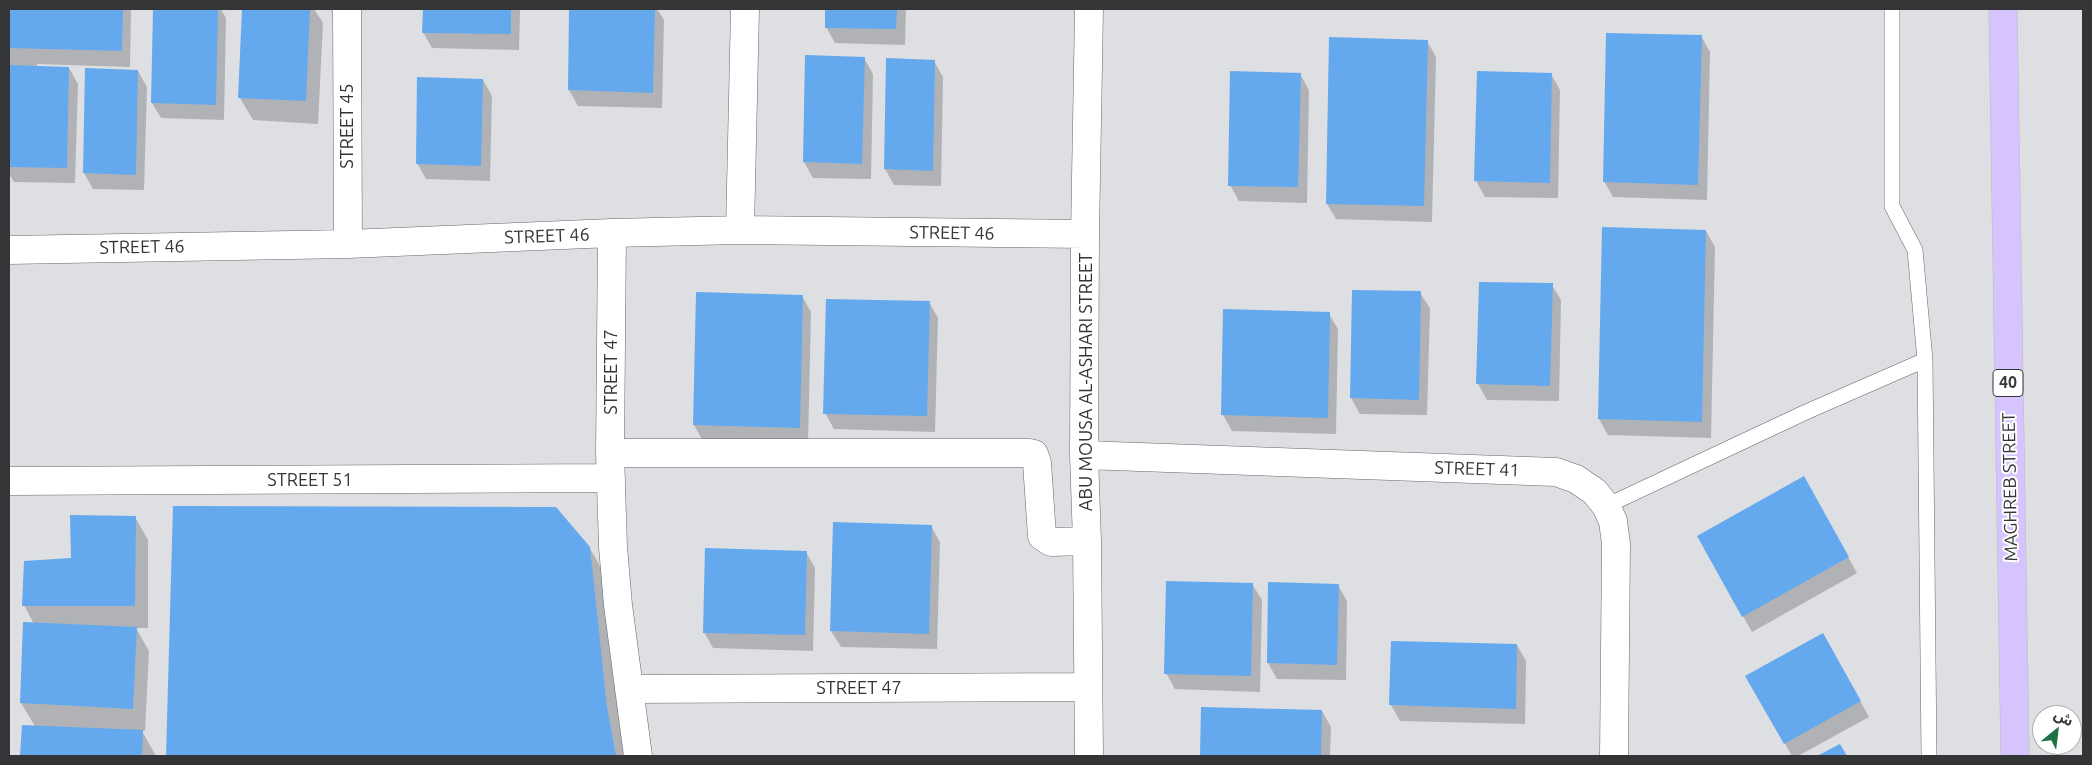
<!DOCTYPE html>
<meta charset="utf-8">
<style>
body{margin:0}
#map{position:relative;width:2092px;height:765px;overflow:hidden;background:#dedfe3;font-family:Ubuntu,"Noto Sans Arabic",sans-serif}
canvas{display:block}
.frame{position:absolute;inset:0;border:10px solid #343536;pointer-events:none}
.north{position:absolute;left:2032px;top:705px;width:50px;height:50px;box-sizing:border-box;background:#fff;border:1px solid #aeaeaf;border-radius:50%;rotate:29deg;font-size:14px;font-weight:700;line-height:20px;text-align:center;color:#343536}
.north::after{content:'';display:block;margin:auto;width:18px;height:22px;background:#1c7244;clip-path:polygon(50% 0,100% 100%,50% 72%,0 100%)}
</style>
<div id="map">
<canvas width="2092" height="765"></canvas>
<div class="frame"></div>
<div class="north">ش</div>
</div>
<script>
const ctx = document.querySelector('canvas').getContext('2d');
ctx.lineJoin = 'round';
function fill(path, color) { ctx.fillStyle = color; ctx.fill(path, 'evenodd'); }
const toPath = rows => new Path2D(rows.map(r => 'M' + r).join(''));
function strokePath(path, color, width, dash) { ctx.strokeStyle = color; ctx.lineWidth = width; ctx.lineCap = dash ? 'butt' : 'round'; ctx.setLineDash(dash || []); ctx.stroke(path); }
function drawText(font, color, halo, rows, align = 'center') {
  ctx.font = font + ' Ubuntu,sans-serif'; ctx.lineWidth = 4; ctx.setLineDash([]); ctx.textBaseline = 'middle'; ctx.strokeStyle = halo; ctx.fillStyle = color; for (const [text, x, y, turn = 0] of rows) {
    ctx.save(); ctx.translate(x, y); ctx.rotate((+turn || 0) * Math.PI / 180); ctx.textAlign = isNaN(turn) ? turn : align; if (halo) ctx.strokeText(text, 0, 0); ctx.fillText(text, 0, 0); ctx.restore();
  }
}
const shadow = toPath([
 [9,9,131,9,130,67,37,64,37,67,69,68,78,84,75,183,14,182,9,174],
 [154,9,221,9,226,18,224,120,161,118,152,103],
 [243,9,314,9,323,23,318,124,253,120,240,98],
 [424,9,520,9,519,50,432,48,423,32],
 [571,9,657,9,664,20,662,108,578,106,569,90],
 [827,9,906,9,905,45,835,43,826,27],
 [1701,36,1710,52,1707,200,1613,197,1604,181],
 [1427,41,1436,57,1432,222,1336,219,1327,204],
 [864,58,873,74,871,179,813,178,804,162],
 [934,61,943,77,941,186,894,185,885,169],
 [86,69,138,71,147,87,144,190,93,189,84,173],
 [1300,74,1309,90,1307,203,1239,201,1230,185],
 [1551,74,1560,90,1558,198,1485,197,1476,181],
 [483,80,492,96,490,181,426,179,417,163],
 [1604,228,1706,231,1715,247,1711,438,1608,435,1599,419],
 [1552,285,1561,300,1559,401,1487,400,1478,384],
 [1420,293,1430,308,1427,415,1360,414,1351,398],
 [802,296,811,312,808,443,703,441,694,425],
 [929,302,938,318,935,432,834,429,825,413],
 [1225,311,1329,314,1338,329,1336,434,1232,431,1223,415],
 [1803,478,1857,573,1752,632,1698,536],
 [174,507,589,547,606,576,626,756,167,756],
 [135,517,148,540,148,628,136,628,149,651,145,731,142,731,156,756,22,756,23,726,35,726,21,703,34,624,24,605,72,559],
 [834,523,931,526,940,542,937,649,841,647,831,631],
 [806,552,815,568,813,651,713,648,704,632],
 [1252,584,1262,600,1260,692,1175,689,1166,673],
 [1338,585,1347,601,1346,680,1277,679,1268,663],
 [1823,634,1869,717,1798,756,1792,756,1747,676],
 [1392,642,1517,645,1526,661,1525,724,1400,721,1391,705],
 [1202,708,1322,711,1331,727,1330,756,1201,756]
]);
const building = toPath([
 [9,9,123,9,122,51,9,48],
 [153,9,218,9,216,105,151,103],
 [242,9,310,9,306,101,238,98],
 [423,9,511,9,511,34,422,33],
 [569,9,655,9,653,93,568,90],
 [825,9,897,9,896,29,825,28],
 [1606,33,1702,35,1698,185,1603,182],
 [1329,37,1428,40,1424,206,1326,204],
 [805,55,865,57,862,164,803,162],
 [886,58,935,60,933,171,884,169],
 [9,65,69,67,67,168,9,167],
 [85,68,138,70,136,175,83,173],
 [1230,71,1301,73,1298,187,1228,186],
 [1477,71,1552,73,1550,183,1474,181],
 [417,77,483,79,481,166,416,164],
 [1602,227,1706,230,1702,422,1598,419],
 [1479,282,1553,283,1550,386,1476,384],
 [1352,290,1421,291,1419,400,1350,398],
 [696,292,803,295,800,428,693,425],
 [826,299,930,301,927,416,823,414],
 [1223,309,1330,312,1328,418,1221,415],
 [1804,476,1849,557,1742,617,1697,536],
 [173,506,556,507,590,547,607,707,616,756,166,756],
 [70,515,136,516,135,606,22,606,24,561,71,558],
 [833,522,932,525,929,634,830,631],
 [705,548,807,551,805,635,703,633],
 [1166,581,1253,583,1251,676,1164,674],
 [1268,582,1339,584,1337,665,1267,663],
 [23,622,137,627,133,709,20,703],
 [1823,633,1861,701,1784,744,1745,676],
 [1391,641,1517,644,1516,709,1389,705],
 [1201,707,1322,710,1321,756,1200,756],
 [22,725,143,730,142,756,20,756],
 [1840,744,1847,756,1817,756]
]);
const service = toPath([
 [1892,9,1892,206,1915,250,1925,360,1929,756],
 [1606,506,1806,412,1925,360]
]);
const minor = toPath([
 [347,9,348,244],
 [740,230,745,9],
 [612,233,610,453,613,547,618,605,638,756],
 [9,250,348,244,612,233,740,230,1085,234],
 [610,453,1030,453,1034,454,1037,463,1042,536,1051,542,1087,541],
 [1084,455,1556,472,1576,479,1595,492,1606,506,1613,521,1616,544,1614,756],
 [9,481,611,478],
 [629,689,1088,687],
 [1089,756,1087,541,1084,455,1085,234,1089,9]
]);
const motorway = toPath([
 [2003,9,2015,756]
]);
const shields = [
 [2008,383,30]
];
const shieldNames = [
 ["40",2008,383]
];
const streetNames = [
 ["STREET 45",347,126,-90],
 ["STREET 46",952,233,1],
 ["STREET 46",547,236,-2],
 ["STREET 46",142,247,-1],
 ["STREET 47",611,372,-90],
 ["ABU MOUSA AL-ASHARI STREET",1086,382,-90],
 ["STREET 41",1477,469,2],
 ["STREET 51",310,480],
 ["MAGHREB STREET",2010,487,-91],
 ["STREET 47",859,688]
];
fill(shadow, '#0003');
fill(building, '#64a8ed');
strokePath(service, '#66676b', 16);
strokePath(minor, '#66676b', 29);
strokePath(motorway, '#bababb', 29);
strokePath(service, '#fff', 15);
strokePath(minor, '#fff', 28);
strokePath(motorway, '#d5c4fe', 28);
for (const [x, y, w] of shields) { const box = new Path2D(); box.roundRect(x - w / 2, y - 13.5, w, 27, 4); ctx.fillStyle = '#fff'; ctx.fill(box); strokePath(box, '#343536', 1); }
drawText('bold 16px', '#343536', null, shieldNames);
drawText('18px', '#343536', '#fff', streetNames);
</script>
